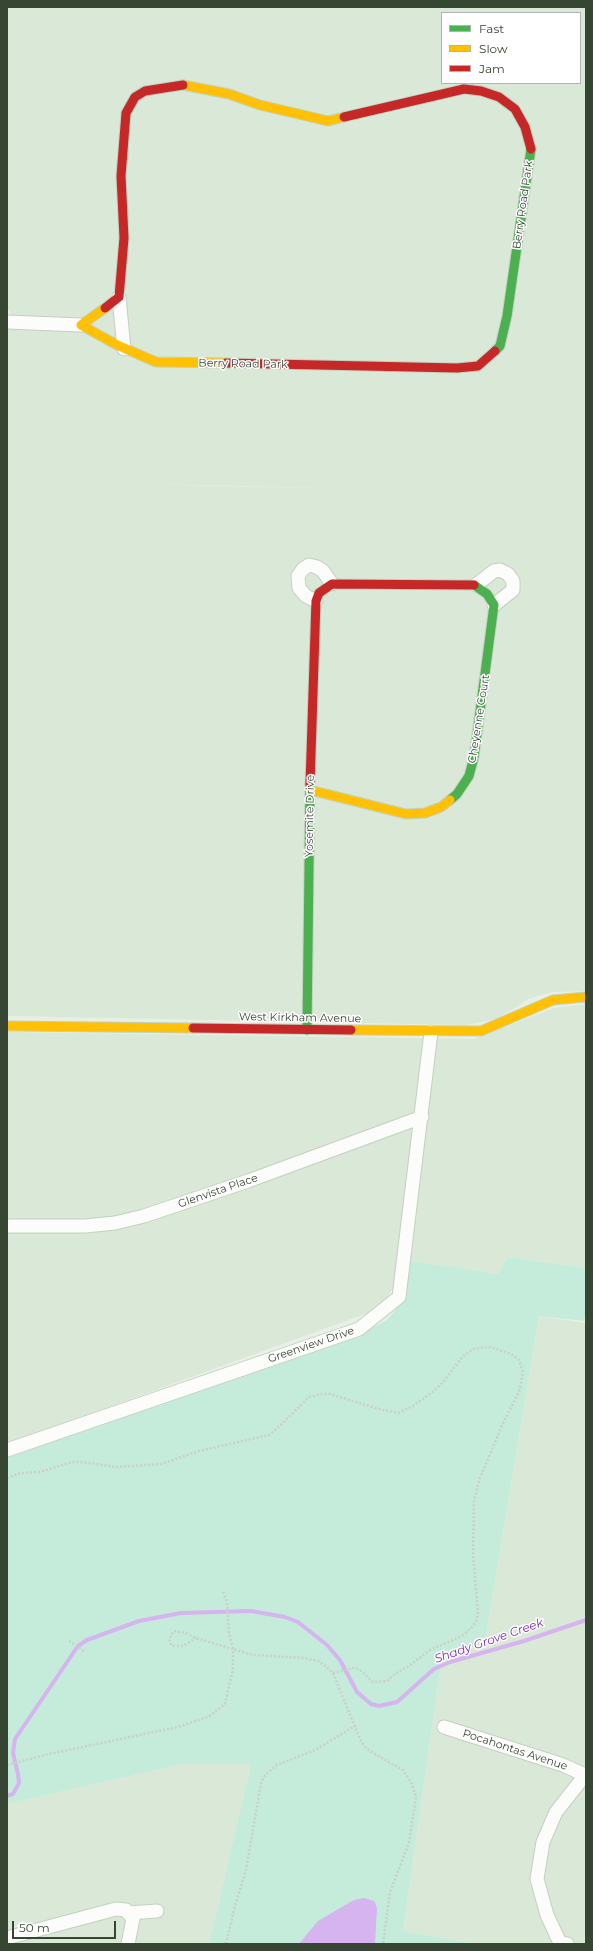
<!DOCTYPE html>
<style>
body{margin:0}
#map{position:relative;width:593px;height:1951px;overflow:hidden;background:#e8f0e6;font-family:Montserrat,sans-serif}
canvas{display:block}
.frame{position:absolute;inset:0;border:8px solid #374533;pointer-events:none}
.legend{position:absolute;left:441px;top:12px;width:140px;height:72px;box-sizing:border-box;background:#fff;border:1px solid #afb5ad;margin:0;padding:5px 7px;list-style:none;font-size:12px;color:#374533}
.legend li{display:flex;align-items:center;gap:8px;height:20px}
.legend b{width:20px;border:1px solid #afb5ad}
.scale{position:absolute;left:12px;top:1921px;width:104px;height:18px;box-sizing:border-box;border:2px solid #374533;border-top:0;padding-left:5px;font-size:12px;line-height:14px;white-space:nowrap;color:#374533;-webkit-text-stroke:3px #fff;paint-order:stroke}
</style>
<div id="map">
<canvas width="593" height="1951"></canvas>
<div class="frame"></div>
<ul class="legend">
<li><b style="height:5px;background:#4caf50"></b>Fast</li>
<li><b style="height:5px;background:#ffc107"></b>Slow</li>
<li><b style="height:5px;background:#c62828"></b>Jam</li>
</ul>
<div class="scale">50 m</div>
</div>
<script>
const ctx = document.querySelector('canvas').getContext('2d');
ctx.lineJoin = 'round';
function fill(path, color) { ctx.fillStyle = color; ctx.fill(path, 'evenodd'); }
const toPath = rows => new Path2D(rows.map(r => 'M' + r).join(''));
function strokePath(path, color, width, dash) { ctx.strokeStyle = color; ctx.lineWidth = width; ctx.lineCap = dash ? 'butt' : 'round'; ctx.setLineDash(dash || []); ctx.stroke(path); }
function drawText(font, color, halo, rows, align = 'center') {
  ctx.font = font + ' Montserrat,sans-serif'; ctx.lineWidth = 3; ctx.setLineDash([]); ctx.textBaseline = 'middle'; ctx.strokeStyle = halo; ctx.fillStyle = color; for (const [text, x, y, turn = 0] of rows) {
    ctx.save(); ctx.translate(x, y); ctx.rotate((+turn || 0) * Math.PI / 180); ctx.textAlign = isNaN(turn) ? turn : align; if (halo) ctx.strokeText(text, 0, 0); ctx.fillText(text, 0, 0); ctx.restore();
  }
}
const residential = toPath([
 [7,7,586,7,586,991,552,992,528,999,520,1005,496,1019,466,1025,7,1016,7,328,10,328,10,310,7,310],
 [442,13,580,13,580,83,442,83],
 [109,483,414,490,218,486],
 [586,1004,586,1268,508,1257,499,1274,398,1260,393,1288,386,1299,373,1311,7,1444,7,1032,474,1039,554,1008],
 [539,1316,586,1323,586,1944,478,1944,403,1931,441,1663,485,1641],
 [183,1764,251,1764,209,1944,7,1944,7,1804]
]);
const green = toPath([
 [508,1257,586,1268,586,1311,584,1321,539,1316,485,1641,441,1663,403,1931,478,1944,209,1944,251,1764,183,1764,7,1804,7,1458,372,1328,387,1320,403,1301,411,1261,498,1274]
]);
const water = toPath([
 [364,1898,374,1901,377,1908,375,1944,299,1944,318,1921,354,1900]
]);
const stream = toPath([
 [7,1796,13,1794,19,1783,18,1774,13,1753,15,1739,78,1646,87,1640,139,1621,181,1613,251,1611,285,1617,298,1622,327,1645,340,1660,357,1692,371,1704,379,1706,397,1702,434,1669,450,1662,524,1641,586,1620]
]);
const path = toPath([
 [7,1478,21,1473,39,1472,72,1462,83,1462,116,1467,161,1464,199,1451,269,1435,281,1425,309,1397,322,1394,330,1394,379,1409,398,1413,413,1406,435,1390,444,1381,463,1356,473,1349,490,1347,511,1354,519,1360,523,1372,519,1392,504,1421,480,1478,474,1500,473,1554,478,1614,476,1622,471,1628,462,1636,430,1650,409,1666,396,1673,387,1681,373,1682,359,1669,353,1668,333,1673,327,1667,318,1661,305,1658,253,1655,233,1649,229,1633,227,1602,223,1592],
 [69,1641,84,1651],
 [333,1673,360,1739,365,1747,373,1753,403,1770,412,1784,416,1797,409,1843,390,1892,383,1944],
 [7,1765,49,1754,178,1727,208,1717,225,1704,233,1669,233,1649,196,1638,186,1633,174,1631,169,1639,172,1646,183,1646,196,1638],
 [226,1944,235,1906,246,1870,261,1783,265,1775,277,1765,315,1750,355,1726]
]);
const street = toPath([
 [119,297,124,349],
 [7,322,81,325],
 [476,585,494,571,500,570,508,574,513,581,513,590,494,605],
 [316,601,306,596,299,588,298,576,303,569,309,565,317,567,323,571,332,584],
 [7,1226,85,1226,115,1223,144,1216,248,1181,422,1117],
 [7,1450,359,1329,399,1297,431,1032],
 [444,1727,563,1765,585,1775],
 [128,1913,157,1911],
 [7,1938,116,1909,126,1910,133,1919,128,1944],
 [567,1944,560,1943,547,1915,537,1879,543,1842,556,1812,586,1774]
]);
const fast = toPath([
 [495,351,500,346,507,316,531,149],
 [450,800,457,794,469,776,474,757,494,605,487,594,474,585],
 [307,1030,310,784]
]);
const slow = toPath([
 [183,85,229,94,260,105,328,121,344,117],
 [105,308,81,325,117,345,156,362,226,363],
 [310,790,406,814,425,813,441,807,450,800],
 [7,1026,193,1028],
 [351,1030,481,1031,553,1000,586,997]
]);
const jam = toPath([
 [344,117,464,89,481,91,499,97,515,109,525,127,531,149],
 [105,308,119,297,124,238,121,176,126,113,135,97,145,91,183,85],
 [226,363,457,368,478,366,495,351],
 [310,784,316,601,319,593,332,584,474,585],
 [193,1028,351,1030]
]);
const streetNames = [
 ["Berry Road Park",523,205,-82],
 ["Berry Road Park",243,364,1],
 ["Cheyenne Court",479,719,-81],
 ["Yosemite Drive",310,816,-89],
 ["West Kirkham Avenue",300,1018,1],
 ["Glenvista Place",218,1191,-19],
 ["Greenview Drive",311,1345,-19],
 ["Pocahontas Avenue",515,1750,18]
];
const waterNames = [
 ["Shady Grove Creek",489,1641,-19]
];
fill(residential, '#dae8d7');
fill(green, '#c5ecda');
fill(water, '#d6b4ef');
strokePath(stream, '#d6b4ef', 4);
strokePath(street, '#c6cec3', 15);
strokePath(fast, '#c2d2c0', 11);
strokePath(slow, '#c2d2c0', 11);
strokePath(jam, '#c2d2c0', 11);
strokePath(path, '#cad0c9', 2.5, [2, 2]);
strokePath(street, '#fcfdfb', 13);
strokePath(fast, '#4caf50', 9);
strokePath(slow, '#ffc107', 9);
strokePath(jam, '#c62828', 9);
drawText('11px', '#374533', '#fff', streetNames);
drawText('italic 12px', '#7a28b5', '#fff', waterNames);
</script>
